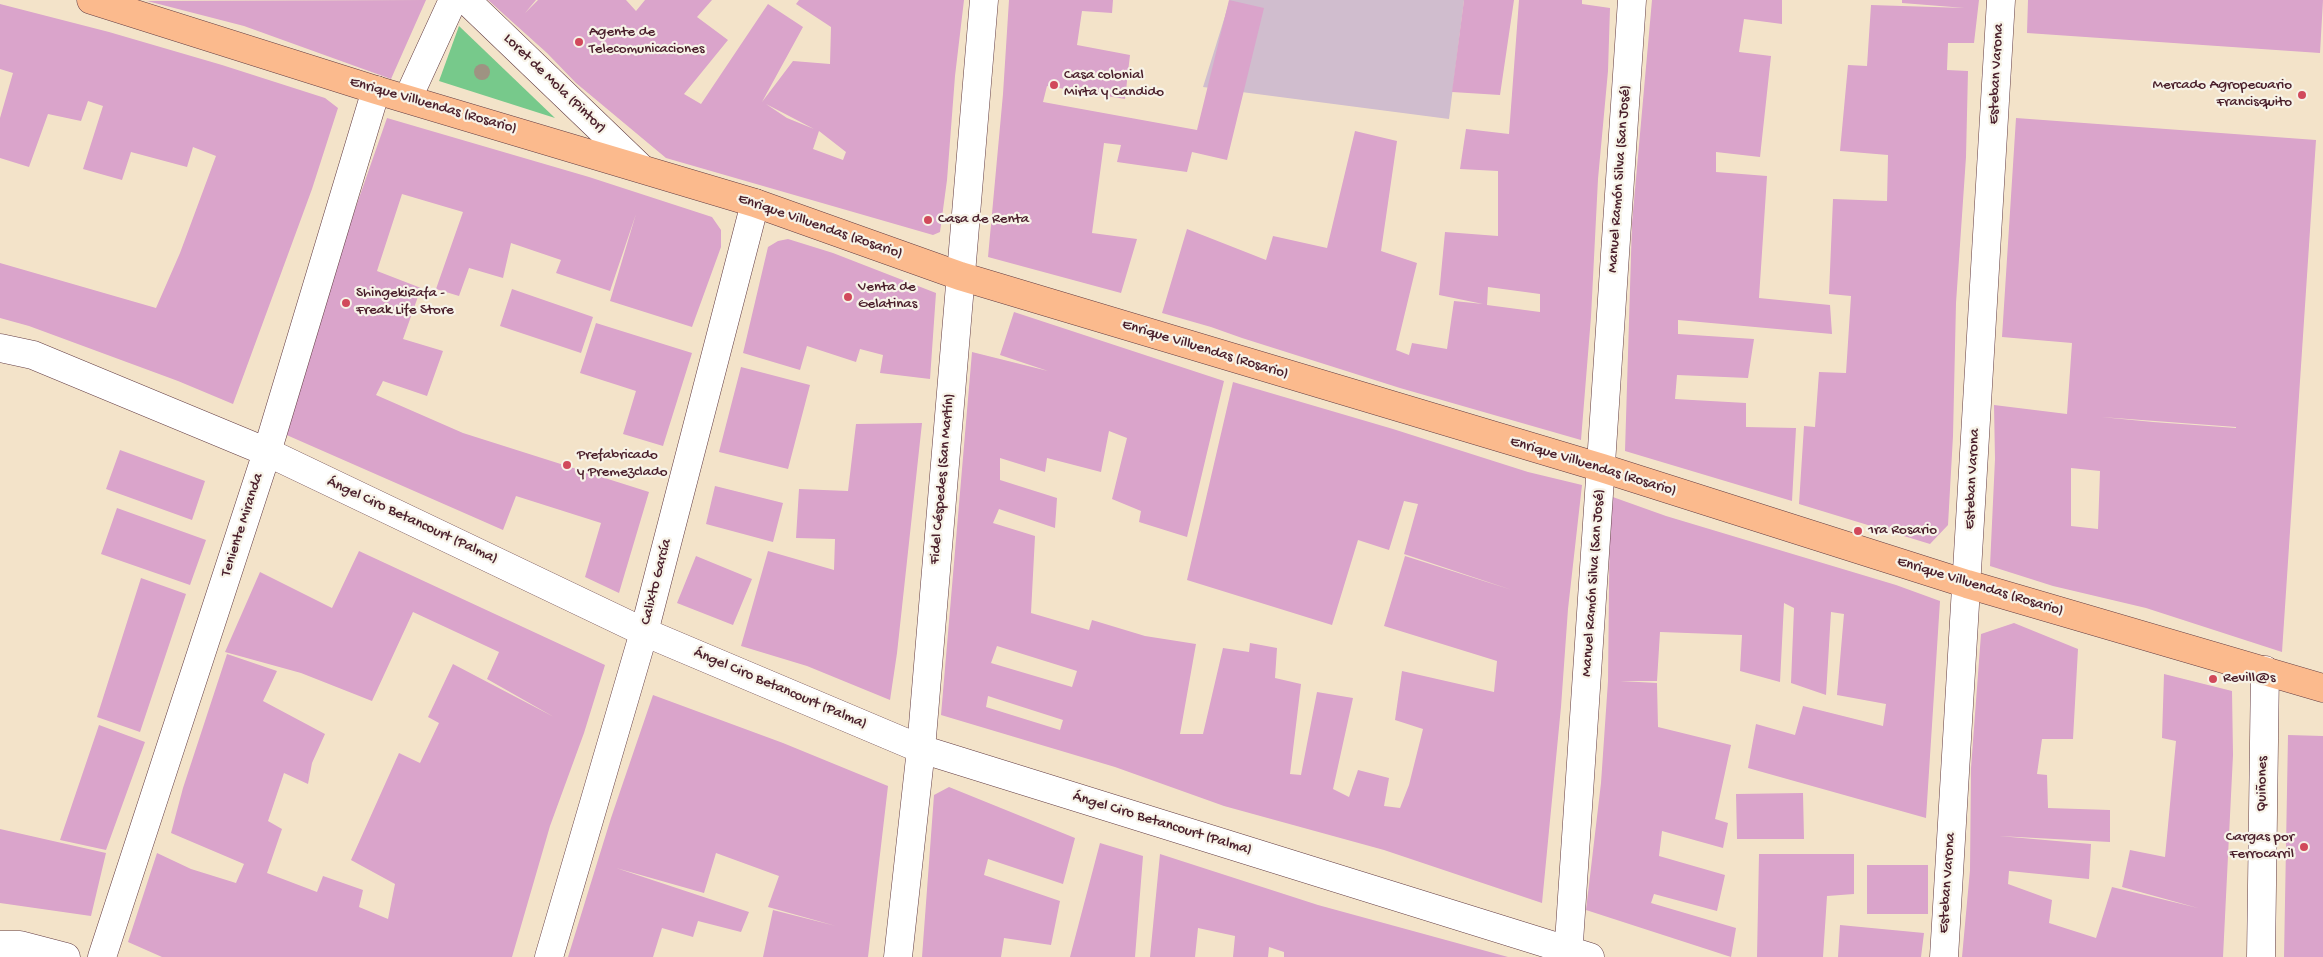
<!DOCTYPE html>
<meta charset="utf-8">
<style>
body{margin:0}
canvas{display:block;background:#f3e3c9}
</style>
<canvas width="2323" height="957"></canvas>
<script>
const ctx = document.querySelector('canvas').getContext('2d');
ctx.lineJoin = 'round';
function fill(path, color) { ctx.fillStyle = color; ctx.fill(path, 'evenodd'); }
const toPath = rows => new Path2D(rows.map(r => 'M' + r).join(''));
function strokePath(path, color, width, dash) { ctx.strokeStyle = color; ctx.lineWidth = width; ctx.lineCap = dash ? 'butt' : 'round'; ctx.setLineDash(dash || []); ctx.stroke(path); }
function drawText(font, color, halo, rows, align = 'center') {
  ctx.font = font + ' "Gochi Hand",sans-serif'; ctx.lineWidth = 4.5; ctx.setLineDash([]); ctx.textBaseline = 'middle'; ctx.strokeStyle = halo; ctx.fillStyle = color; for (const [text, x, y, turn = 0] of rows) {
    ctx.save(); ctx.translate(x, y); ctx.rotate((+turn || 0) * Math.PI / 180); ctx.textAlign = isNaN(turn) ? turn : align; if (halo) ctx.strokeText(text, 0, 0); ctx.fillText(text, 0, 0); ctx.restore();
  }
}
const industrial = toPath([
 [1230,0,1464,0,1449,119,1203,87]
]);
const green = toPath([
 [459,26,555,118,439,81]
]);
const building = toPath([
 [426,0,391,79,244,26,147,1],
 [488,0,536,0,525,13,538,0,626,0,636,11,645,0,712,0,697,17,728,40,684,94,701,104,768,4,803,27,762,102,793,61,830,64,831,27,796,4,799,0,964,0,955,76,947,180,940,232,933,235,666,158,576,83,547,53],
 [766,104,814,129,787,118],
 [819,131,846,152,843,160,813,149],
 [1009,0,1113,0,1112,13,1082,11,1077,45,1130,55,1125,99,1047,86,1043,102,1197,130,1229,0,1264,8,1227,160,1192,152,1187,172,1117,162,1121,145,1104,143,1092,233,1137,239,1121,293,988,257,1003,94],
 [1464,0,1514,0,1500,95,1452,92],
 [1519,0,1582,0,1582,4,1610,8,1608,71,1598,179,1591,317,1581,440,1400,388,1242,338,1211,327,1162,313,1187,229,1266,260,1273,236,1327,248,1355,131,1397,141,1381,251,1417,263,1396,350,1409,355,1412,343,1447,349,1454,301,1483,304,1439,295,1445,232,1498,236,1498,171,1460,169,1466,129,1509,134],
 [1488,287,1540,294,1540,312,1487,305],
 [1652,0,1782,0,1782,24,1744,19,1739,52,1771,56,1760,157,1716,152,1716,172,1767,176,1759,298,1830,305,1832,334,1678,320,1678,334,1754,339,1748,378,1677,375,1675,399,1746,403,1746,427,1796,428,1792,501,1625,451,1632,223],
 [1902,0,1979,0,1974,43,1948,43,1947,70,1968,71,1966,157,1956,303,1953,436,1948,525,1930,544,1799,504,1804,426,1815,427,1819,372,1846,373,1851,296,1829,294,1833,199,1887,201,1888,155,1840,151,1848,65,1867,66,1871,5,1965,8,1902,3],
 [2028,0,2323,0,2320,53,2027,33],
 [0,4,109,32,222,65,325,98,338,108,312,189,233,404,178,381,29,326,0,318,0,263,156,308,180,253,216,156,193,147,187,167,131,152,122,180,83,169,103,106,88,101,81,121,48,114,29,167,0,158,0,118,13,73,0,69],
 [387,118,589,177,712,217,721,230,721,247,692,327,610,301,636,214,610,291,556,273,561,260,511,243,503,278,469,268,459,296,436,289,463,212,402,194,377,271,421,288,403,339,443,351,427,396,383,381,376,395,463,433,649,492,619,593,585,577,601,523,516,496,503,530,282,433,338,258],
 [2016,118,2316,140,2282,652,2146,608,2053,586,1990,566,1995,459,1994,405,2067,414,2072,343,2002,337],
 [2101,417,2236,427,2236,428,2153,422],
 [2071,468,2100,471,2098,529,2071,526],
 [788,239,833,253,936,293,930,379,880,373,883,355,860,349,856,362,807,346,800,370,743,353,768,247,778,241],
 [512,289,593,317,581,353,500,326],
 [1014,312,1224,381,1187,537,1139,522,1141,511,1112,499,1127,438,1109,431,1101,472,1047,458,1045,472,1000,458,1000,480,1057,498,1055,528,999,509,993,523,1035,536,1031,613,1089,630,1092,620,1145,636,1196,644,1180,734,1203,734,1223,648,1249,652,1250,643,1277,648,1275,678,1301,684,1290,774,1301,775,1317,692,1353,698,1333,789,1349,797,1358,770,1389,778,1384,806,1400,808,1409,785,1423,729,1395,720,1402,671,1494,692,1497,661,1384,626,1405,556,1512,590,1404,554,1418,504,1404,501,1389,550,1358,540,1332,625,1187,580,1233,382,1393,429,1528,472,1582,485,1568,609,1561,707,1542,903,1384,850,1224,806,1115,767,941,715,972,352,1048,371,1000,355],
 [997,646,1077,671,1072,687,991,663],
 [988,696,1063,720,1060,730,986,707],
 [596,323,692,353,663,446,623,434,636,391,580,373],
 [741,367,810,385,788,469,719,452],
 [922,423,897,653,890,700,807,666,741,646,768,551,834,570,835,539,796,538,799,489,848,491,856,424],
 [120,450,205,481,192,520,106,489],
 [715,486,783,503,773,542,706,524],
 [1610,496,1666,516,1896,585,1940,601,1926,818,1748,768,1756,724,1795,735,1803,706,1883,726,1886,704,1837,695,1844,614,1831,612,1826,695,1791,683,1794,608,1784,603,1780,682,1740,671,1742,635,1660,632,1657,681,1620,681,1657,683,1658,727,1731,745,1715,819,1728,823,1723,848,1662,831,1659,856,1725,875,1717,911,1654,894,1651,903,1736,928,1731,957,1586,910,1601,783,1608,681],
 [117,508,206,540,190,585,101,554],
 [359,551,605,665,584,733,550,826,512,957,162,957,128,942,157,853,191,869,236,883,244,864,171,833,183,788,227,654,277,671,263,701,325,734,312,763,308,784,284,773,268,821,282,829,267,873,317,892,323,876,363,890,359,907,388,919,395,884,351,860,399,753,420,763,439,723,428,717,453,664,554,717,487,679,499,652,413,612,372,701,301,673,225,652,260,572,332,608],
 [696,556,752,579,733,625,677,603],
 [141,578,186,594,140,732,97,717],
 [2014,623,2078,649,2073,739,2042,739,2037,774,2047,775,2048,808,2110,810,2110,842,1999,836,2091,844,2089,879,2009,871,2008,884,2052,900,2049,923,2096,938,2112,887,2198,908,2122,887,2130,850,2165,857,2176,741,2162,738,2164,674,2232,691,2233,755,2223,957,1962,957,1970,870,1971,768,1981,634],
 [653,695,783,743,888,786,868,957,763,957,773,910,836,926,768,907,779,876,716,853,704,893,616,868,749,912,741,932,698,921,693,937,662,928,653,957,568,957,611,818],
 [99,725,145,742,106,850,60,840],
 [2288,735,2323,736,2323,957,2284,957],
 [949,787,1075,838,1063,884,988,859,984,875,1060,901,1051,945,1004,938,1001,957,922,957,934,795],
 [1803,793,1804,839,1737,839,1736,794],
 [0,829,106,853,91,916,0,903],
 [1100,843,1143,856,1135,957,1070,957],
 [1160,854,1318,905,1508,957,1284,957,1284,952,1269,947,1268,957,1233,957,1235,936,1198,928,1195,957,1150,957],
 [1759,854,1854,854,1854,894,1827,896,1823,957,1757,957],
 [1867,865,1928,865,1928,914,1867,914],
 [1840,925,1924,933,1921,957,1838,957]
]);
const minor = toPath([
 [466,0,641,168],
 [408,98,453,0],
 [0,348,33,355,267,452,644,632,921,749,1590,957],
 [0,945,20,945,66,957],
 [102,957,267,452,376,90],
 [549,957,644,632,755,203],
 [898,957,921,749,984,0],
 [1568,957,1632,0],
 [1944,957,2001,0],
 [2261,957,2265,670]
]);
const primary = toPath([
 [91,0,376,90,755,203,960,276,1602,468,1967,584,2323,688]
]);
const trees = [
 [482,72]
];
const markers = [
 [579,42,5,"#d1495b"],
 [1054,85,5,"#d1495b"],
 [2302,95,5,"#d1495b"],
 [928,220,5,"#d1495b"],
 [848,297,5,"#d1495b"],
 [346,303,5,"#d1495b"],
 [567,465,5,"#d1495b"],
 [1858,531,5,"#d1495b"],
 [2213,679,5,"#d1495b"],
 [2304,847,5,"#d1495b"]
];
const poiNames = [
 ["Agente de",589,33],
 ["Telecomunicaciones",589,50],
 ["Casa colonial",1064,76],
 ["Mirta y Candido",1064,93],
 ["Mercado Agropecuario",2292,86,"right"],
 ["Francisquito",2292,103,"right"],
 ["Casa de Renta",938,220],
 ["Venta de",858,288],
 ["Gelatinas",858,305],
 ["ShingekiRafa -",356,294],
 ["Freak Life Store",356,311],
 ["Prefabricado",577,456],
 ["y Premezclado",577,473],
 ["1ra Rosario",1868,531],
 ["Revill@s",2223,679],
 ["Cargas por",2294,838,"right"],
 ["Ferrocarril",2294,855,"right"]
];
const streetNames = [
 ["Esteban Varona",1997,74,-87],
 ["Loret de Mola (Pintor)",554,84,44],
 ["Enrique Villuendas (Rosario)",433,106,16],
 ["Manuel Ramón Silva (San José)",1620,179,-86],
 ["Enrique Villuendas (Rosario)",820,227,19],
 ["Enrique Villuendas (Rosario)",1205,350,17],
 ["Enrique Villuendas (Rosario)",1593,467,17],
 ["Fidel Céspedes (San Martín)",943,479,-85],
 ["Esteban Varona",1973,479,-87],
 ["Ángel Ciro Betancourt (Palma)",412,521,25],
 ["Teniente Miranda",243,525,-72],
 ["Calixto García",657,582,-76],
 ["Manuel Ramón Silva (San José)",1594,583,-86],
 ["Enrique Villuendas (Rosario)",1980,587,17],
 ["Ángel Ciro Betancourt (Palma)",780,689,23],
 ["Quiñones",2263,784,-89],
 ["Ángel Ciro Betancourt (Palma)",1162,824,17],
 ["Esteban Varona",1948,883,-86]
];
fill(industrial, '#d0bdce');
fill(green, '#77c98b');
fill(building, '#daa4cb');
strokePath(minor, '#633c43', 29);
strokePath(primary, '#633c43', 29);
strokePath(minor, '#fff', 28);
strokePath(primary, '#fbba8d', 28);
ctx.fillStyle = '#9e9382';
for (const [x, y] of trees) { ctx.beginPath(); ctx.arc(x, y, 8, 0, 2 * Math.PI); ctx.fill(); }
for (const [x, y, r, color] of markers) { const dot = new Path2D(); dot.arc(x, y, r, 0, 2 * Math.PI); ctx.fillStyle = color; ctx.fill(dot); strokePath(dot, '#f7f3e8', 2); }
drawText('15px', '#4a1f2b', '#f7f3e8', poiNames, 'left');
drawText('15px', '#4a1f2b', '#f7f3e8', streetNames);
</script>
